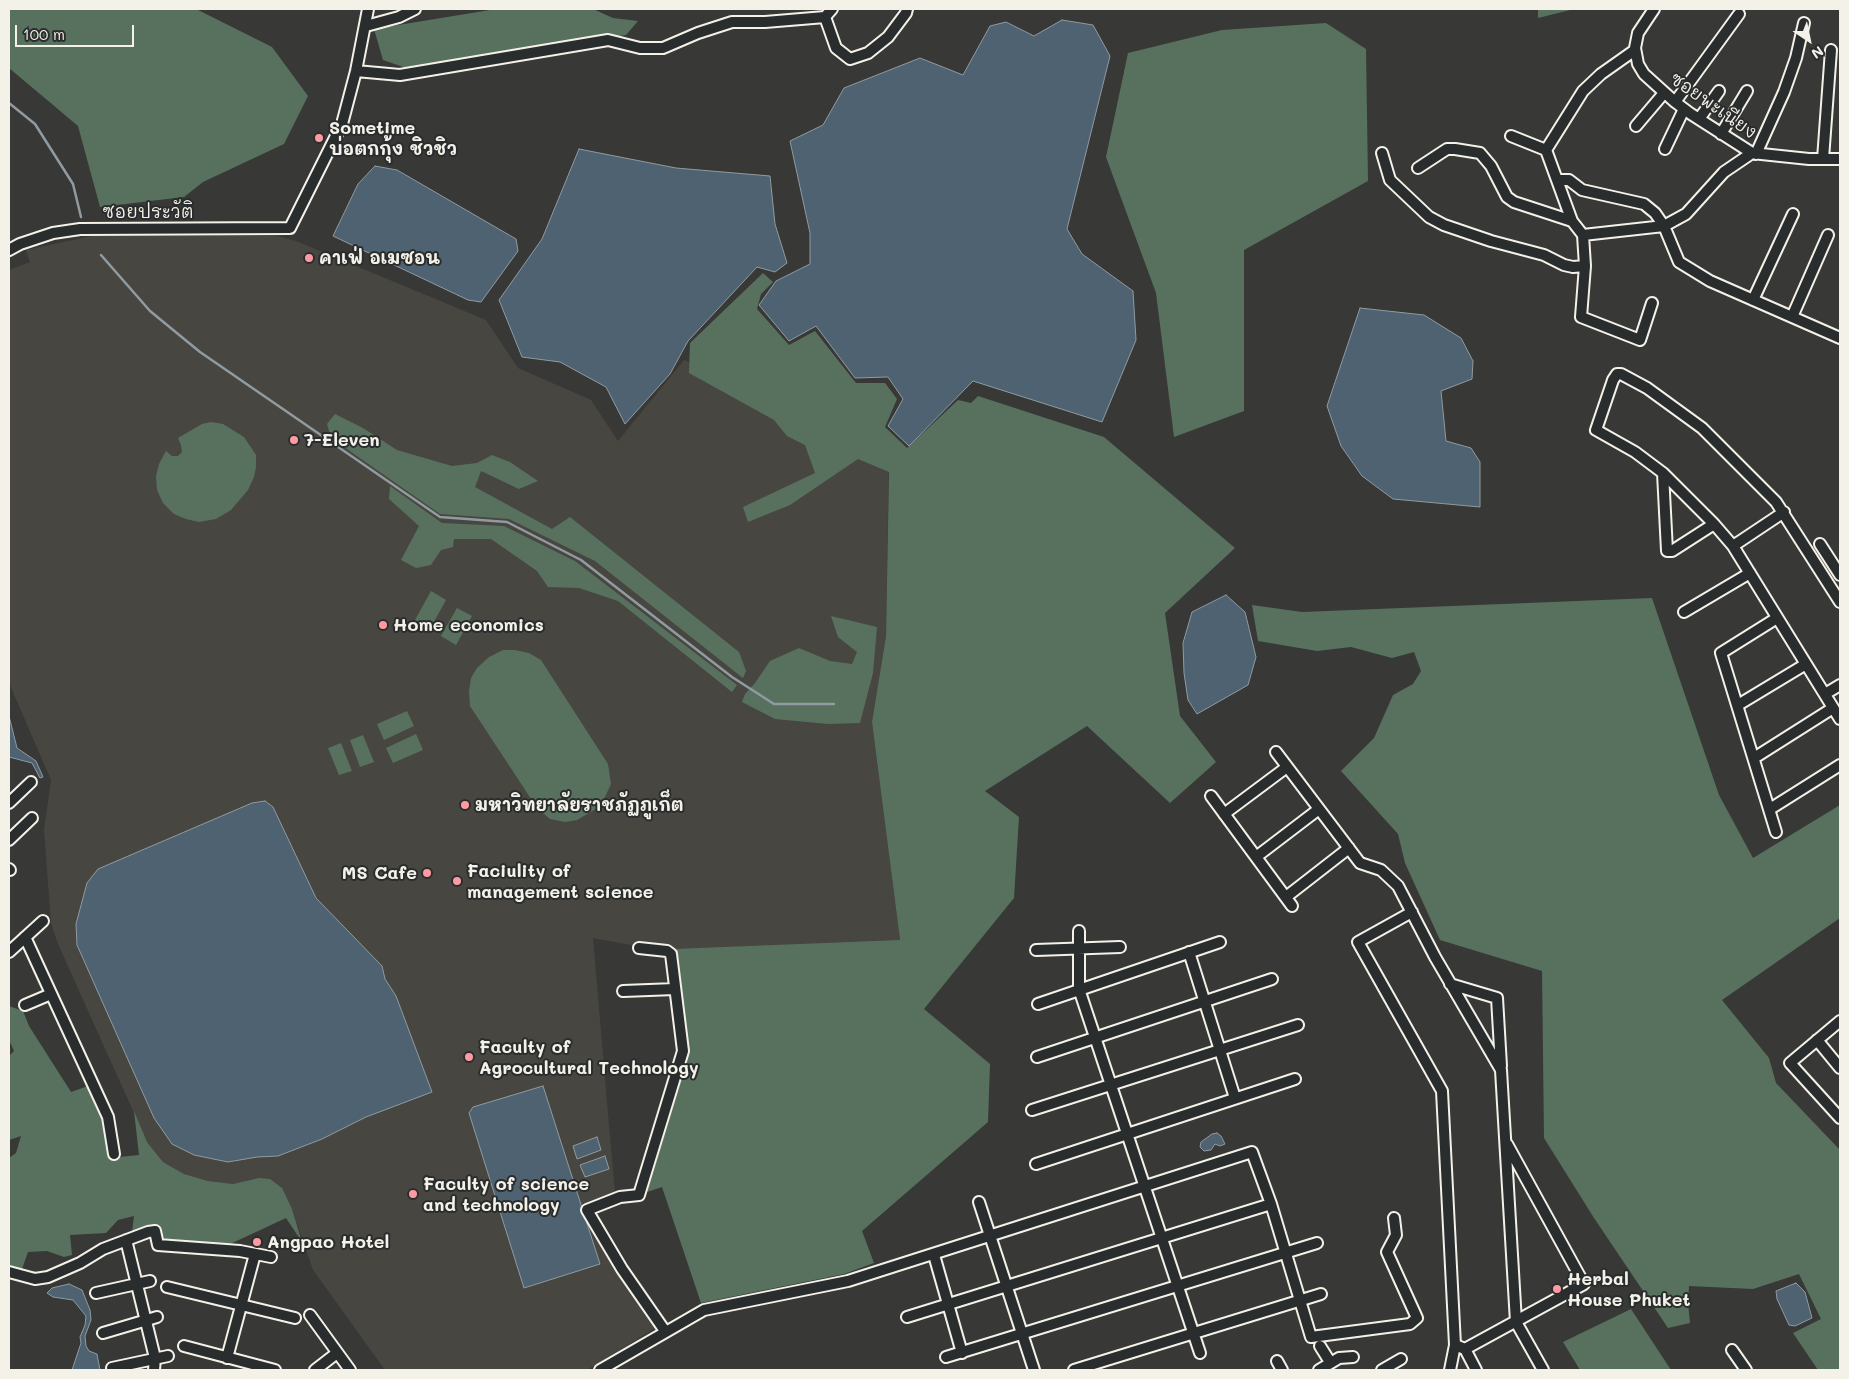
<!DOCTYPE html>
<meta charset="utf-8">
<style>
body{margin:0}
#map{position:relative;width:1849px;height:1379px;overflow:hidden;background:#383836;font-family:Mali,sans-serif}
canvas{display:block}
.frame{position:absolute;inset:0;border:10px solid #f4f1e8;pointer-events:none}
.north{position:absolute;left:1784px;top:15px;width:50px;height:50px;-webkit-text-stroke:4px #2a2d2e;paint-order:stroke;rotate:146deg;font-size:14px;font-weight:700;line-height:20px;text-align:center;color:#f4f1e8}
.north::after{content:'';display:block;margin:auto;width:18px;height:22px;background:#f4f1e8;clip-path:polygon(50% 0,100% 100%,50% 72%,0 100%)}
.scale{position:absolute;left:15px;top:25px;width:119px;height:22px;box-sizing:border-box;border:2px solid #f4f1e8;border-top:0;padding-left:6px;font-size:15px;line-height:18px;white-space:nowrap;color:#f4f1e8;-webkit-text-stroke:4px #2a2d2e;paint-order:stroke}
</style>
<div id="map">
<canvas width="1849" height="1379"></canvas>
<div class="frame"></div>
<div class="north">N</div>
<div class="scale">100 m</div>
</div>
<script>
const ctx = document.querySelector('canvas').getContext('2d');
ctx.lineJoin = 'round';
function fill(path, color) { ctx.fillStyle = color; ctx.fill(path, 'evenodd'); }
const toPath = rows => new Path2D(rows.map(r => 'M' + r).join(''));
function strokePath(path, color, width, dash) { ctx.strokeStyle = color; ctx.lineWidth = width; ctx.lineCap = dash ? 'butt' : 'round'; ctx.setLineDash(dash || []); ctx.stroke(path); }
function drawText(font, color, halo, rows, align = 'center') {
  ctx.font = font + ' Mali,"Playpen Sans Thai",sans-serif'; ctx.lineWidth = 4; ctx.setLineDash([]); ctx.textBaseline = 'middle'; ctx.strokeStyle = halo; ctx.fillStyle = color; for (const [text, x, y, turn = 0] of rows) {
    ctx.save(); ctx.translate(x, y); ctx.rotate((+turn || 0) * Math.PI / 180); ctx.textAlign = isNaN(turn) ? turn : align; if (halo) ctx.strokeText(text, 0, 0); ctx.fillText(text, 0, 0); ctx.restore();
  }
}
const built = toPath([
 [96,235,276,236,296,241,486,320,518,368,591,400,618,441,684,360,889,446,886,636,872,722,900,941,658,950,593,938,615,1195,585,1207,611,1259,657,1327,587,1370,385,1370,313,1270,292,1209,259,1178,233,1184,208,1181,184,1174,163,1162,147,1142,58,944,51,923,44,830,51,780,9,683,9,270,30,262,26,250]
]);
const green = toPath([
 [9,9,196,9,272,47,308,96,284,144,203,182,184,197,100,207,78,126,9,68],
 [496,9,593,9,613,18,638,21,626,35,409,69,383,60,374,29],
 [1538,9,1574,9,1538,18],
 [1326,23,1366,49,1368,181,1244,250,1244,411,1174,437,1156,293,1106,157,1128,53,1222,30],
 [763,273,773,282,761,294,757,309,789,345,815,331,856,383,885,383,897,399,885,427,907,448,958,400,971,403,978,396,1104,437,1235,548,1165,613,1180,716,1216,762,1170,803,1087,726,985,791,1019,817,1014,898,924,1009,990,1064,988,1122,862,1231,874,1263,844,1274,701,1303,662,1187,647,1192,689,1053,674,949,900,940,872,722,886,636,889,472,858,459,790,505,748,522,743,507,815,473,805,445,787,436,774,420,689,373,690,343],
 [335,414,363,428,397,450,452,466,477,463,492,455,510,462,538,481,519,489,481,471,475,487,552,529,570,517,739,652,746,671,743,678,595,561,509,519,440,514,331,438,327,424],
 [211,422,223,424,244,437,256,455,256,467,254,477,248,490,231,510,216,519,199,522,186,519,174,514,163,503,157,490,156,476,159,464,166,451,172,456,178,456,182,452,181,445,178,438,202,424],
 [390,486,442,523,504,526,575,561,737,685,732,692,618,601,579,588,548,587,537,571,491,539,454,539,453,547,441,550,431,565,416,568,401,560,419,526,389,499],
 [431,591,446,600,430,629,415,620],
 [1652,598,1719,795,1753,858,1840,805,1840,918,1722,1000,1769,1058,1776,1083,1840,1150,1840,1370,1818,1370,1793,1333,1821,1319,1799,1274,1753,1289,1689,1286,1688,1303,1690,1323,1668,1328,1594,1218,1544,1138,1542,971,1440,940,1405,863,1398,834,1341,771,1374,738,1393,695,1413,684,1421,671,1414,652,1392,658,1351,647,1317,651,1258,641,1252,605,1302,612],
 [457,608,472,616,456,645,441,636],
 [831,616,877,627,873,673,860,723,828,724,775,719,742,702,745,694,755,683,770,661,799,648,830,661,852,664,857,652,838,637],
 [503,650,515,650,529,653,541,660,608,764,611,784,605,797,599,807,577,820,565,822,550,819,537,808,470,706,469,692,471,678,477,668,489,657],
 [407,711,414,726,384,740,377,724],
 [416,734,423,750,393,763,386,748],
 [363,735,374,762,360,767,350,740],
 [341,743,352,771,339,775,328,748],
 [9,1006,23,1011,29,1026,71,1092,88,1086,106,1129,110,1158,139,1155,134,1111,147,1142,163,1162,184,1174,208,1181,233,1184,259,1178,270,1179,282,1188,292,1209,302,1242,286,1218,228,1245,162,1243,160,1228,153,1225,132,1232,134,1216,118,1220,106,1233,70,1235,72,1255,64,1257,47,1251,28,1252,21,1272,9,1267,9,1158,16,1153,21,1136,9,1140,9,1056,14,1051,9,1040],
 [1631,1309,1671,1370,1580,1370,1563,1342]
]);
const water = toPath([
 [1062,20,1093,25,1110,56,1067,229,1082,254,1133,291,1136,340,1102,422,973,381,909,446,888,426,903,399,888,377,855,378,816,326,789,341,759,305,776,281,810,264,810,233,790,141,823,125,844,88,920,58,963,75,990,26,1006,22,1034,36,1062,20],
 [579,149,676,168,770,176,775,224,787,263,775,272,757,267,688,341,670,374,625,424,606,387,560,362,522,357,499,300,542,239,579,149],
 [375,166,397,170,516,239,518,251,481,302,468,300,333,236,358,184,375,166],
 [1360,308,1424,315,1461,338,1473,361,1472,379,1441,391,1446,441,1471,448,1480,462,1480,507,1393,499,1362,476,1341,446,1327,406,1360,308],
 [1226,595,1245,612,1256,657,1248,685,1197,714,1188,700,1184,673,1183,643,1192,612,1226,595],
 [9,716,17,748,36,761,43,777,40,778,32,763,9,757,9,716],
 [265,801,273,807,316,898,382,966,385,979,396,996,432,1092,366,1117,322,1139,278,1156,257,1157,228,1162,194,1155,172,1144,154,1118,77,945,76,924,87,883,98,869,252,803,265,801],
 [543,1086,600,1264,524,1288,469,1113,473,1107,543,1086],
 [1217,1133,1221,1136,1225,1144,1220,1146,1215,1144,1211,1150,1204,1151,1200,1147,1201,1142,1212,1134,1217,1133],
 [597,1137,601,1150,577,1159,573,1146,597,1137],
 [605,1156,609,1169,585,1177,580,1165,605,1156],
 [1796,1283,1805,1292,1812,1318,1795,1326,1789,1325,1777,1299,1776,1291,1796,1283],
 [69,1284,82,1290,90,1310,91,1320,85,1336,86,1346,89,1351,97,1354,100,1370,72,1370,81,1343,80,1337,85,1325,86,1316,73,1300,53,1297,47,1293,52,1288,69,1284]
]);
const stream = toPath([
 [9,103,35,124,73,184,81,217],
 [101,255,150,311,200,352,440,517,507,522,581,560,732,677,774,704,834,704]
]);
const minor = toPath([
 [1654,9,1638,33,1635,48,1638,64,1644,74,1675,102,1691,114,1752,153,1809,159,1840,159],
 [825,17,836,48,850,59,868,53,888,37,906,13,907,9],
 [366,26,399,17,415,9],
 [1635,50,1601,74,1583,91,1546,150,1572,221,1583,235,1585,266,1581,317,1640,340,1652,303],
 [356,71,400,75,608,40,640,48,663,48,698,33,732,22,765,22,825,17,832,9],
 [1675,102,1739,14],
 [1699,119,1719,91],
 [1636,126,1664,93],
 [1721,134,1747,91],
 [1511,136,1546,150],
 [1665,149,1684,109],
 [1382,153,1390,180,1429,217,1444,225,1491,241,1544,255,1564,265,1573,267,1585,266],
 [1756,154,1784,92,1796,58,1804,23],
 [1823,159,1831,50],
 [1418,168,1447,149,1455,149,1480,153,1491,166,1507,197,1514,202,1572,221],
 [1558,180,1569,180,1582,190,1644,204,1655,213,1664,226,1679,262,1710,281,1840,338],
 [1583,235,1664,226,1686,214,1724,172,1752,153],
 [9,250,20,244,53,233,80,229,290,228,342,124,356,71,368,9],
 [1753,300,1793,214],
 [1792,317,1828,235],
 [1663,473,1667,551,1672,551,1714,524],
 [1820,544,1840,575],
 [1733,546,1784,512],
 [1840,602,1776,502,1702,428,1647,388,1621,374,1617,374,1613,380,1596,430,1635,452,1663,473,1714,524,1733,546,1840,719],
 [1684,612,1750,573],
 [1825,694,1840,685],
 [1738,705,1806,664],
 [1276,752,1360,863,1381,870,1398,886,1435,957,1501,1070,1516,1322,1543,1370],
 [1754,758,1833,708],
 [1211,796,1292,906],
 [9,803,31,782],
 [1770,809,1840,765],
 [1224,814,1287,767],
 [1776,832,1721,653,1777,618],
 [9,840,32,818],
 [1256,857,1319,809],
 [9,869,10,870],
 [1286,897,1349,848],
 [1412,912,1358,942,1442,1091,1455,1345,1450,1370],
 [1079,931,1079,989,1200,1353],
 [25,937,108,1117,114,1154],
 [639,948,667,951,671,954,683,1051,639,1195,620,1197,587,1210,622,1269,665,1331],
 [1036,950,1120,947],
 [9,952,43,921],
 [1189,952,1235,1098],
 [1450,984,1497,998,1501,1066],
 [623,991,675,989],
 [1038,1004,1220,942],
 [25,1005,51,994],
 [1840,1021,1790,1063,1840,1118],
 [1817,1040,1840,1068],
 [1037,1057,1272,979],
 [1032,1110,1298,1025],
 [1036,1164,1295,1079],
 [979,1202,1034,1370],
 [126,1240,155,1358,154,1370],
 [934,1255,962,1353],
 [9,1272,35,1279,48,1277,80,1263,103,1249,148,1232,155,1231,158,1245,240,1251,271,1257],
 [167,1287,295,1318],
 [96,1293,150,1281],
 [310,1315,350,1370],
 [907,1317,1271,1204],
 [103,1333,157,1317],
 [1455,1345,1465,1349,1584,1284,1507,1144],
 [184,1346,275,1370],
 [1320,1346,1330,1362],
 [1465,1349,1476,1370],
 [1732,1350,1746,1370],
 [946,1357,1317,1243],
 [227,1358,255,1254],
 [1277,1361,1282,1370],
 [112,1368,168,1356],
 [315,1370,337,1353],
 [600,1370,704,1310,848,1281,1252,1152,1271,1204,1311,1337,1410,1324,1417,1318,1387,1252,1396,1235,1394,1218],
 [1074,1370,1321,1294],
 [1319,1370,1339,1358,1353,1357],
 [1382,1370,1401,1359]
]);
const markers = [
 [319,138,5,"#ff9aa2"],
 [309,258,5,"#ff9aa2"],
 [294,440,5,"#ff9aa2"],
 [383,625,5,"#ff9aa2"],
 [465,805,5,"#ff9aa2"],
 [427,873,5,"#ff9aa2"],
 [457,881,5,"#ff9aa2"],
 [469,1057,5,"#ff9aa2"],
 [413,1194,5,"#ff9aa2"],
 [257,1242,5,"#ff9aa2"],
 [1557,1289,5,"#ff9aa2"]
];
const streetNames = [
 ["ซอยพะเนียง",1713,106,35],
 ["ซอยประวัติ",148,212]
];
const poiNames = [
 ["Sometime",329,128],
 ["บ่อตกกุ้ง ชิวชิว",329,149],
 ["คาเฟ่ อเมซอน",319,258],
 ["7-Eleven",304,440],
 ["Home economics",393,625],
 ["มหาวิทยาลัยราชภัฏภูเก็ต",475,805],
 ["Faciulity of",467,871],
 ["management science",467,892],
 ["MS Cafe",417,873,"right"],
 ["Faculty of",479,1047],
 ["Agrocultural Technology",479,1068],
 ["Faculty of science",423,1184],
 ["and technology",423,1205],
 ["Angpao Hotel",267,1242],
 ["Herbal",1567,1279],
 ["House Phuket",1567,1300]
];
fill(built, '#484640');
fill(green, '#58715e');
fill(water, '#4e6271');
strokePath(water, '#909ba1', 1);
strokePath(stream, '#909ba1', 2.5);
strokePath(minor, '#f4f1e8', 14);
strokePath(minor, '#2a2d2e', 10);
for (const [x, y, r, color] of markers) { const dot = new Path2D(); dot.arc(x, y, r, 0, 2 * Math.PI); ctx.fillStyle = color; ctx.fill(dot); strokePath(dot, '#2a2d2e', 2); }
drawText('18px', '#f4f1e8', '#2a2d2e', streetNames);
drawText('bold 18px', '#f4f1e8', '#2a2d2e', poiNames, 'left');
</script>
